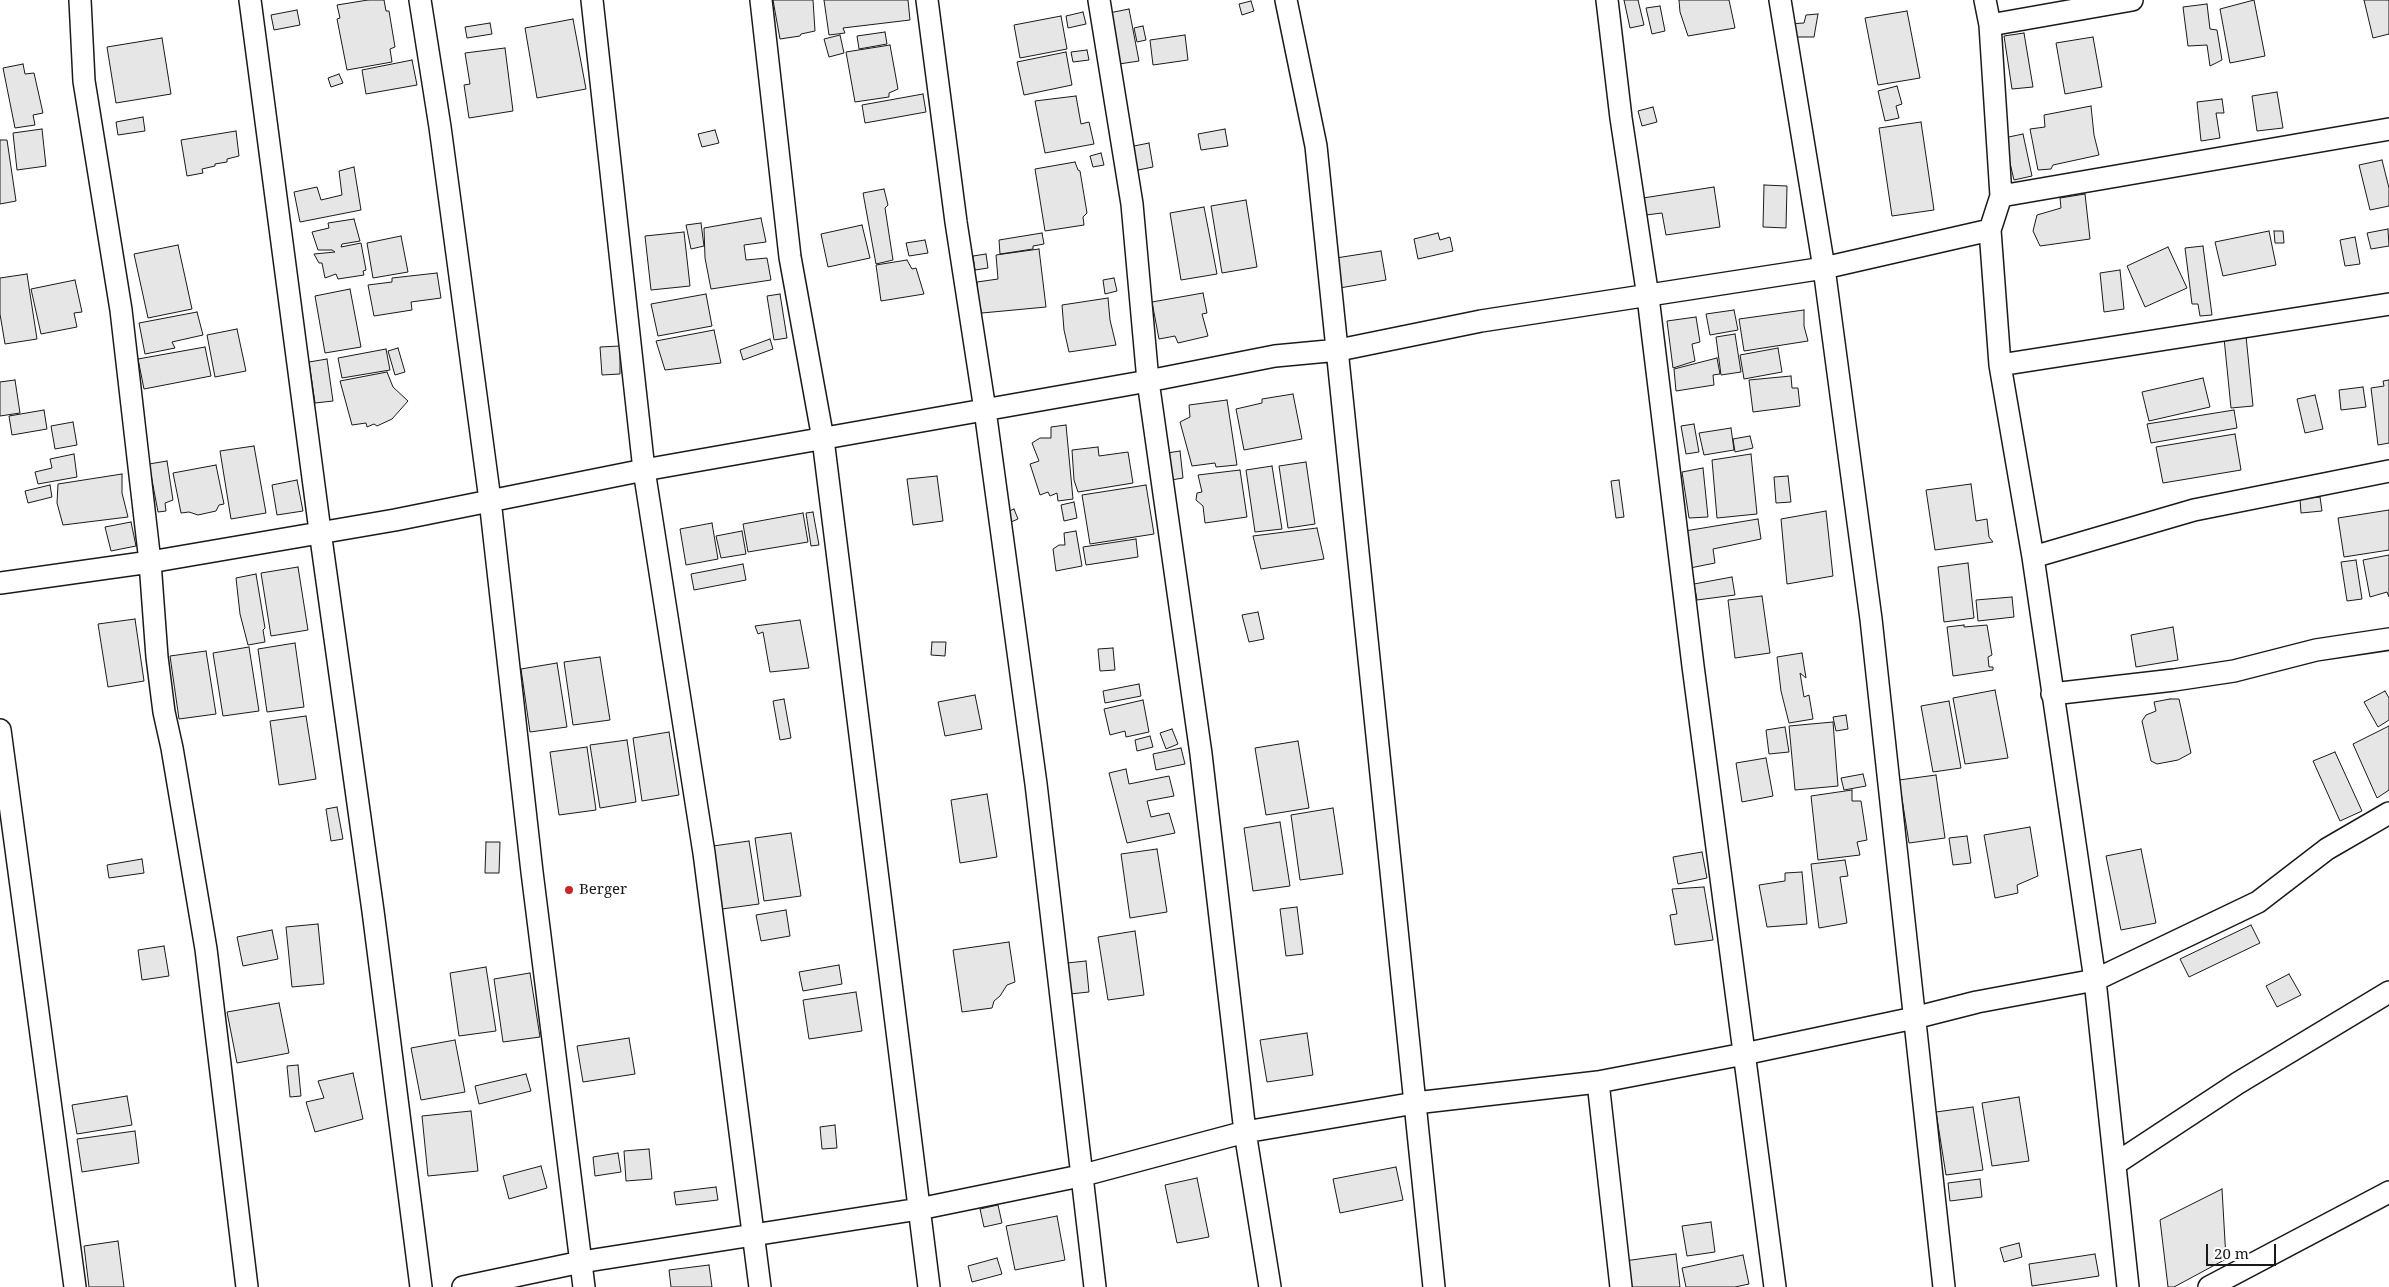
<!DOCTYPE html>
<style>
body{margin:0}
#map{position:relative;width:2389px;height:1287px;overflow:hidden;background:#fff;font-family:"Noto Serif",serif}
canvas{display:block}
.scale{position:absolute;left:2206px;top:1244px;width:70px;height:22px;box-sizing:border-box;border:2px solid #1a1a1a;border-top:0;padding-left:6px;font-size:15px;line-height:18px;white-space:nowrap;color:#1a1a1a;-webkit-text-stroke:4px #fff;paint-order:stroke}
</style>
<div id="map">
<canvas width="2389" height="1287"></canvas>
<div class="scale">20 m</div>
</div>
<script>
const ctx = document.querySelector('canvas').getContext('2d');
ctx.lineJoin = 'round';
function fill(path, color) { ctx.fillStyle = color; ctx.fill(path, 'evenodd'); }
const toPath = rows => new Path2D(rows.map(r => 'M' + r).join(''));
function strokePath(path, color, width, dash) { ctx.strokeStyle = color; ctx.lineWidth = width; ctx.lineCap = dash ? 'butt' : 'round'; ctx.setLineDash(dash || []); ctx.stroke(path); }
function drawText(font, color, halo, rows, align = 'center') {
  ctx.font = font + ' "Noto Serif",serif'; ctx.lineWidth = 4; ctx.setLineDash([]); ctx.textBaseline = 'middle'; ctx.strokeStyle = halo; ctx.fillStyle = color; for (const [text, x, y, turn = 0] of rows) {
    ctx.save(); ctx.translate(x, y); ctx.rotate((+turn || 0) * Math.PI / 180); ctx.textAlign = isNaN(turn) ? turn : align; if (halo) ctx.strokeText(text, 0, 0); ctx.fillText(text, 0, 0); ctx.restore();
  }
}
const building = toPath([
 [368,0,384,0,386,11,389,11,395,47,390,49,392,62,347,70,337,19,340,18,337,5,368,0],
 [773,0,813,0,815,31,801,34,800,36,780,39,773,0],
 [824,0,908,0,910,20,843,28,845,33,829,35,824,0],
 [1624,0,1638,0,1644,25,1630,28,1624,0],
 [1679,0,1729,0,1735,28,1688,36,1680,12,1679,0],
 [2254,0,2265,56,2230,63,2220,9,2254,0],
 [2364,0,2389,0,2389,34,2373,38,2364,0],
 [1251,1,1254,11,1242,15,1239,4,1251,1],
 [2207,4,2210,29,2217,30,2222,60,2210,66,2207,45,2188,46,2183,7,2207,4],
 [1660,6,1665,31,1652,34,1646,8,1660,6],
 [1129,9,1139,61,1119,64,1109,13,1129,9],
 [297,10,300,25,274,30,271,15,297,10],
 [1907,11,1920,78,1878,85,1865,18,1907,11],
 [1083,12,1086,24,1068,28,1066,16,1083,12],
 [1818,14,1814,37,1786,37,1786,24,1804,23,1806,15,1818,14],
 [1061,16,1067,49,1020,58,1014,25,1061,16],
 [573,19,586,89,537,98,525,28,573,19],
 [490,23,492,34,467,38,465,27,490,23],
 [1143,26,1146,40,1137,42,1134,28,1143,26],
 [885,32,887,44,859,49,857,36,885,32],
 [2024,33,2033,87,2012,89,2004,36,2024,33],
 [840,35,844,53,829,57,824,39,840,35],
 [1185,35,1188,60,1153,65,1150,40,1185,35],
 [2093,37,2102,87,2065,94,2056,43,2093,37],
 [162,38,171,94,116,103,107,47,162,38],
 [890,45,898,89,889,93,889,97,855,102,846,52,890,45],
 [505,48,513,111,469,118,464,85,470,84,465,53,505,48],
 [1087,50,1089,60,1073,62,1071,52,1087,50],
 [1066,52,1072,85,1024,95,1017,62,1066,52],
 [412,60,417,85,366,94,362,70,412,60],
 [23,64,25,74,34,73,43,113,33,115,35,125,15,128,3,68,23,64],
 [339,74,343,83,331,87,328,78,339,74],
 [1897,86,1902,104,1896,106,1899,118,1885,121,1878,91,1897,86],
 [2277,92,2283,128,2257,131,2252,96,2277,92],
 [923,94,926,112,865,123,862,105,923,94],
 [1076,96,1081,124,1089,122,1094,144,1045,153,1035,101,1076,96],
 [2222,99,2224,113,2216,113,2220,138,2201,141,2197,102,2222,99],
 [2091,106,2094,135,2099,155,2053,165,2051,169,2038,170,2030,129,2045,127,2044,115,2091,106],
 [1653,107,1657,122,1642,126,1638,111,1653,107],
 [143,117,145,131,118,135,116,122,143,117],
 [1921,122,1934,210,1892,216,1879,128,1921,122],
 [42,129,46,166,17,170,13,133,42,129],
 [1225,129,1228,146,1201,150,1198,134,1225,129],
 [715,130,719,143,702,147,698,134,715,130],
 [236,131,239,156,227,159,227,162,215,164,215,166,202,169,203,173,187,176,181,140,236,131],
 [2023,134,2032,176,2014,180,2004,138,2023,134],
 [0,140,7,140,16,201,0,204,0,140],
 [1149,143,1153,167,1133,171,1129,147,1149,143],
 [1101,153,1104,165,1093,167,1090,156,1101,153],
 [2382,160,2389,188,2389,206,2370,210,2359,165,2382,160],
 [1075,162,1078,170,1080,171,1087,213,1083,217,1084,225,1045,231,1035,169,1075,162],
 [354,167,361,210,300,222,294,192,317,187,321,200,342,195,339,171,354,167],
 [1764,185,1787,186,1786,228,1763,227,1764,185],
 [1714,187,1720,227,1666,235,1662,213,1646,215,1643,198,1714,187],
 [884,189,888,205,885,208,893,260,876,264,863,193,884,189],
 [2085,194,2090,239,2040,246,2033,231,2037,215,2061,208,2060,198,2085,194],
 [1246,200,1257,267,1222,273,1211,206,1246,200],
 [1204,207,1217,274,1181,280,1170,213,1204,207],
 [761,218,766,242,744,245,746,260,767,258,771,280,711,289,705,258,704,228,761,218],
 [354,219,360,241,342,244,341,247,361,243,366,270,363,271,364,275,338,279,336,274,325,278,322,263,319,263,314,254,335,252,332,250,318,250,312,232,329,228,328,223,354,219],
 [701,223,704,246,691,249,686,225,701,223],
 [862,225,870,258,828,267,821,234,862,225],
 [2388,229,2389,246,2371,249,2367,233,2388,229],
 [2269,231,2276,265,2223,276,2215,242,2269,231],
 [2274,231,2283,231,2284,243,2275,243,2274,231],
 [684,232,690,286,651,290,645,236,684,232],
 [1042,233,1044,244,1033,246,1033,249,1000,254,999,240,1042,233],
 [1438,233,1440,240,1450,237,1453,251,1418,259,1414,239,1438,233],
 [401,236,408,272,373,278,367,243,401,236],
 [2355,237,2360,264,2345,266,2340,240,2355,237],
 [925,240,928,253,909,256,906,243,925,240],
 [178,245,192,309,148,318,134,254,178,245],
 [2203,246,2212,315,2200,316,2198,304,2192,304,2185,248,2203,246],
 [2168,247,2187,288,2145,307,2127,266,2168,247],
 [1039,249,1046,307,982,313,977,298,977,282,998,279,996,255,1039,249],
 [1381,251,1386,280,1328,290,1323,260,1381,251],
 [986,254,988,268,975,270,973,256,986,254],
 [907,260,912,269,916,268,924,294,881,301,876,265,907,260],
 [2120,270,2124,309,2104,312,2100,273,2120,270],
 [437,273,441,298,411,302,412,310,374,316,368,285,392,282,392,278,437,273],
 [27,274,37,339,5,344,0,314,0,278,27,274],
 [1114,278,1117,291,1105,294,1103,280,1114,278],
 [75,280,82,312,74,313,77,327,41,334,31,289,75,280],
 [350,289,361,347,325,353,315,296,350,289],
 [1203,293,1207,313,1202,314,1208,336,1178,343,1175,336,1159,339,1152,302,1203,293],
 [706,294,712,326,658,336,651,304,706,294],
 [780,294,787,338,774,340,767,296,780,294],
 [1108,298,1110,320,1116,345,1069,352,1064,330,1062,305,1108,298],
 [1734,310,1738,330,1710,335,1706,314,1734,310],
 [1804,310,1804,326,1808,341,1744,351,1739,319,1804,310],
 [197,312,203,335,172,342,175,348,145,354,139,323,197,312],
 [1696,317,1700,342,1692,344,1695,361,1673,368,1667,321,1696,317],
 [237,329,246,371,215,377,207,335,237,329],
 [714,330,721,363,665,370,656,341,714,330],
 [1735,334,1741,372,1721,375,1716,337,1735,334],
 [2246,336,2253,406,2231,408,2224,338,2246,336],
 [770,339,773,349,743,360,740,350,770,339],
 [620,346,620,374,602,375,600,347,620,346],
 [205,347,211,376,144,389,138,359,205,347],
 [398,348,405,372,395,375,388,351,398,348],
 [1778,348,1782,372,1744,379,1740,355,1778,348],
 [386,349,390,370,342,378,338,358,386,349],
 [1717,358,1720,374,1713,375,1714,385,1676,391,1674,369,1717,358],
 [327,359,333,401,315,403,309,362,327,359],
 [387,372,393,387,408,401,392,419,377,426,374,424,367,427,366,423,352,425,340,381,387,372],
 [1791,376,1792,388,1798,388,1800,406,1753,412,1749,380,1791,376],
 [2203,378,2210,407,2149,421,2142,392,2203,378],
 [15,380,20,413,0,416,0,382,15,380],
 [2389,380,2389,443,2378,445,2371,388,2384,386,2383,381,2389,380],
 [2363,387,2366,407,2341,410,2339,390,2363,387],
 [1293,394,1302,439,1244,450,1236,409,1262,403,1262,399,1293,394],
 [2315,395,2323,429,2305,433,2297,399,2315,395],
 [1227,400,1237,465,1216,467,1215,463,1192,466,1180,422,1190,417,1189,405,1227,400],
 [44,410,47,429,12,435,9,416,44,410],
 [2234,410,2237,428,2151,443,2147,424,2234,410],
 [73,422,77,445,55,449,51,426,73,422],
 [1694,424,1699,452,1686,454,1681,426,1694,424],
 [1066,425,1073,499,1058,501,1057,493,1050,496,1048,492,1040,495,1030,464,1039,461,1032,443,1040,438,1051,438,1051,427,1066,425],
 [1731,428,1734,450,1704,455,1699,433,1731,428],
 [2235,434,2241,470,2163,483,2156,447,2235,434],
 [1750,436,1753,448,1735,452,1733,439,1750,436],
 [254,446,266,513,231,519,220,451,254,446],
 [1098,447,1099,456,1128,452,1133,483,1078,492,1074,480,1072,450,1098,447],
 [1180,451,1183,478,1171,480,1167,453,1180,451],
 [74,454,77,477,38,484,35,472,52,468,50,459,74,454],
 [1751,454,1757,514,1717,518,1712,460,1751,454],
 [167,461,173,500,165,503,166,511,158,512,149,464,167,461],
 [1306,462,1315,524,1288,528,1279,466,1306,462],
 [216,465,224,504,219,505,216,511,198,515,189,512,181,513,173,473,216,465],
 [1272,466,1282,529,1255,532,1246,470,1272,466],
 [1703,468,1708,517,1689,518,1682,472,1703,468],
 [1240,470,1247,517,1205,523,1203,506,1196,500,1197,493,1202,492,1198,475,1240,470],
 [122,474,122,493,128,517,63,525,57,503,58,484,122,474],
 [937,476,943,521,913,525,907,479,937,476],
 [1788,476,1791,502,1776,503,1774,477,1788,476],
 [297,480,303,511,277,515,272,485,297,480],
 [1619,480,1624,517,1616,518,1611,481,1619,480],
 [1971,484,1976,521,1987,519,1989,537,1993,542,1935,550,1926,490,1971,484],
 [50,485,52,497,28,503,25,491,50,485],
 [1146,485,1154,534,1090,544,1082,495,1146,485],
 [2320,497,2322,511,2301,513,2300,499,2320,497],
 [1074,502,1077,518,1064,521,1061,505,1074,502],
 [1014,509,1018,519,1011,522,1007,512,1014,509],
 [2389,510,2389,550,2344,557,2338,518,2389,510],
 [1826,511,1833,576,1787,584,1781,519,1826,511],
 [813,512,819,545,811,546,806,513,813,512],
 [803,513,808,542,748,552,743,524,803,513],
 [1758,519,1761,539,1713,549,1715,563,1690,568,1685,531,1758,519],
 [131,522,136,546,111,551,105,527,131,522],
 [712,523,718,559,686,565,680,529,712,523],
 [1317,528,1324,559,1261,569,1253,536,1317,528],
 [742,531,746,554,721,558,716,536,742,531],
 [1076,531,1082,566,1056,571,1053,549,1059,545,1065,545,1064,533,1076,531],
 [1136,539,1138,557,1086,565,1083,547,1136,539],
 [2389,555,2389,597,2387,592,2370,597,2363,560,2389,555],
 [2356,560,2362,599,2347,601,2341,562,2356,560],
 [1968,563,1974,618,1944,622,1938,567,1968,563],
 [743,564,746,580,694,590,691,574,743,564],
 [298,567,308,630,271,636,261,573,298,567],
 [256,574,265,628,263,630,265,642,248,645,240,614,236,578,256,574],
 [1732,577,1735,595,1697,600,1694,584,1732,577],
 [1762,596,1770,653,1735,658,1728,600,1762,596],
 [2012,597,2014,617,1978,621,1976,600,2012,597],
 [1258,612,1264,639,1249,642,1242,615,1258,612],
 [135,619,144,681,108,687,98,624,135,619],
 [800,620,809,668,770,672,763,632,758,634,755,626,800,620],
 [1964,625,1964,627,1987,625,1992,655,1988,657,1989,667,1993,667,1993,670,1953,676,1947,627,1964,625],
 [2173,627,2178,660,2136,667,2131,635,2173,627],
 [932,642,946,642,945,656,931,655,932,642],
 [295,643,304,707,267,712,258,649,295,643],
 [249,647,259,711,223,716,213,653,249,647],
 [1113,648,1115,670,1100,671,1098,649,1113,648],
 [206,651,216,714,179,719,170,656,206,651],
 [1802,653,1806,678,1800,673,1804,697,1809,695,1813,719,1789,723,1781,691,1777,657,1802,653],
 [600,657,610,720,573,725,564,662,600,657],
 [557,663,567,727,530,732,521,669,557,663],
 [1139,684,1141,696,1105,703,1103,691,1139,684],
 [1995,690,2008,758,1965,764,1953,698,1995,690],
 [2385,691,2389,698,2389,720,2378,727,2364,702,2385,691],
 [975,695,982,729,945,736,938,702,975,695],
 [784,699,791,738,780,740,773,701,784,699],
 [2170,699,2179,699,2191,753,2178,760,2157,764,2151,761,2142,721,2146,715,2156,711,2154,702,2170,699],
 [1143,700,1149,732,1126,737,1125,731,1110,735,1104,709,1143,700],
 [1949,701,1961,768,1933,772,1921,706,1949,701],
 [1846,715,1848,729,1836,731,1833,717,1846,715],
 [306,716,316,779,279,785,270,721,306,716],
 [1833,722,1838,786,1795,790,1789,726,1833,722],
 [2389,726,2389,790,2377,798,2353,744,2389,726],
 [1785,727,1789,752,1769,754,1766,730,1785,727],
 [1172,729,1178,744,1166,749,1160,733,1172,729],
 [669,732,679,795,642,801,633,738,669,732],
 [1150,736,1153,747,1137,751,1135,740,1150,736],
 [627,740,636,802,600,808,590,745,627,740],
 [1298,741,1309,808,1266,815,1255,748,1298,741],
 [587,747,596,810,559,815,550,752,587,747],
 [1181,748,1185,764,1156,770,1153,754,1181,748],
 [2335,752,2362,811,2340,821,2313,761,2335,752],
 [1766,758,1773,796,1742,802,1736,763,1766,758],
 [1126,769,1129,784,1169,776,1174,796,1147,801,1151,817,1169,813,1175,833,1127,843,1109,773,1126,769],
 [1863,774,1866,786,1844,790,1841,778,1863,774],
 [1936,775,1945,838,1909,843,1899,780,1936,775],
 [1852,790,1852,801,1861,801,1867,840,1857,842,1860,855,1818,860,1811,796,1852,790],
 [987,794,997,857,960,863,951,800,987,794],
 [337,807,343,839,331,841,326,809,337,807],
 [1333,808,1343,874,1300,880,1291,815,1333,808],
 [1280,822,1290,886,1253,891,1244,828,1280,822],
 [2030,827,2038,876,2017,885,2018,893,1995,898,1984,835,2030,827],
 [791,833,801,896,764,901,755,838,791,833],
 [1967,836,1971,863,1953,865,1949,838,1967,836],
 [749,841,759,904,722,909,713,846,749,841],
 [486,842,500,842,499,873,485,873,486,842],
 [1157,849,1167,912,1130,918,1121,854,1157,849],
 [2141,849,2156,923,2121,930,2106,856,2141,849],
 [1702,852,1707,878,1678,884,1673,857,1702,852],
 [142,859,144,873,109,878,107,865,142,859],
 [1845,860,1848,876,1840,877,1847,923,1819,928,1811,864,1845,860],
 [1802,872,1807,924,1767,927,1759,885,1785,881,1785,873,1802,872],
 [1704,887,1713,940,1675,945,1670,915,1677,914,1672,889,1704,887],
 [1297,907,1303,954,1286,956,1280,909,1297,907],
 [786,910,790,936,761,941,756,915,786,910],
 [318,924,324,984,292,987,286,927,318,924],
 [2251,925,2260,943,2189,977,2180,959,2251,925],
 [272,930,278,959,243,966,237,937,272,930],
 [1135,931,1144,995,1108,1000,1098,937,1135,931],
 [1009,942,1015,982,1007,985,1000,996,994,1001,992,1008,962,1012,953,950,1009,942],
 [164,946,169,976,142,980,138,950,164,946],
 [1086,961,1089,992,1070,994,1067,963,1086,961],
 [839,965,842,984,803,991,799,972,839,965],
 [486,967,496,1031,459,1036,450,973,486,967],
 [530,973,540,1037,503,1042,494,979,530,973],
 [2289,974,2301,995,2277,1007,2266,986,2289,974],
 [856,992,862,1031,809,1039,803,1000,856,992],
 [279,1003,289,1053,237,1063,227,1012,279,1003],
 [1307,1033,1313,1075,1267,1082,1260,1040,1307,1033],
 [629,1038,635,1074,583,1082,577,1046,629,1038],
 [455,1040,465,1092,421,1100,411,1048,455,1040],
 [298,1065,301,1096,290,1097,287,1066,298,1065],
 [353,1073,363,1119,315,1132,306,1102,324,1098,318,1081,353,1073],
 [526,1074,531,1091,479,1104,475,1086,526,1074],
 [127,1096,132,1125,77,1134,72,1105,127,1096],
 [2019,1097,2029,1161,1992,1166,1982,1103,2019,1097],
 [1973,1107,1983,1170,1946,1175,1936,1112,1973,1107],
 [471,1111,478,1171,428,1176,422,1116,471,1111],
 [835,1125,837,1148,822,1149,820,1127,835,1125],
 [135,1131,139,1163,82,1172,77,1139,135,1131],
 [649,1149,652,1179,626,1181,624,1151,649,1149],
 [618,1153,621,1172,595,1176,593,1157,618,1153],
 [541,1166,547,1188,509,1199,503,1176,541,1166],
 [1396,1167,1403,1200,1340,1213,1333,1179,1396,1167],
 [1197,1178,1209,1237,1177,1243,1165,1185,1197,1178],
 [1980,1179,1982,1197,1950,1201,1948,1183,1980,1179],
 [716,1187,718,1200,676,1205,674,1192,716,1187],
 [2222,1189,2226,1259,2174,1287,2168,1287,2160,1220,2222,1189],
 [998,1205,1002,1223,984,1227,980,1209,998,1205],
 [1057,1216,1065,1260,1015,1270,1006,1226,1057,1216],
 [1711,1222,1715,1252,1687,1256,1682,1226,1711,1222],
 [118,1241,124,1287,89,1287,84,1246,118,1241],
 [2019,1243,2022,1257,2004,1262,2000,1248,2019,1243],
 [1676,1254,1680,1287,1627,1287,1624,1261,1676,1254],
 [2095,1254,2099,1276,2032,1286,2029,1264,2095,1254],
 [1743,1255,1749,1284,1735,1287,1686,1287,1682,1268,1743,1255],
 [997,1258,1002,1274,972,1282,968,1266,997,1258],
 [709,1265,712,1287,671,1287,669,1270,709,1265]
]);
const street = toPath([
 [80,0,84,81,121,310,150,562,157,657,164,712,172,748,206,949,247,1287],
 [250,0,320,531,373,911,421,1287],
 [420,0,440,127,490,500,532,872,584,1287],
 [592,0,644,470,704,853,760,1287],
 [761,0,790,257,823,439,929,1287],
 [927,0,956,222,985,410,1036,784,1095,1287],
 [1099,0,1132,204,1148,381,1201,754,1245,1132,1270,1287],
 [1286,0,1316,146,1434,1287],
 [1607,0,1621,118,1648,297,1693,666,1775,1287],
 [1780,0,1824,268,1871,619,1944,1287],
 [1985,0,1990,25,2001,196,1990,230,2000,365,2033,557,2095,980,2128,1287],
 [1990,25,2132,0],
 [2001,196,2389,129],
 [2000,365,2389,304],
 [2033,557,2194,510,2389,471],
 [0,583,150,562,395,520,644,470,1148,381,1275,356,1339,350,1481,321,1824,268,1990,230],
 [2052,694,2174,680,2234,671,2316,650,2389,639],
 [0,730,75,1287],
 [1598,1082,1621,1287],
 [2115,1164,2238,1083,2389,992],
 [463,1287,581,1262,919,1209,1080,1176,1245,1132,1415,1103,1598,1082,1744,1054,1914,1018,1977,1002,2095,980,2258,902,2327,849,2389,813],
 [2209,1287,2389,1192]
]);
const markers = [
 [569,890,5,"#c62828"]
];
const poiNames = [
 ["Berger",579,890]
];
fill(building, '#e6e6e6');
strokePath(building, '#1a1a1a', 1);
strokePath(street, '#1a1a1a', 24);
strokePath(street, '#fff', 21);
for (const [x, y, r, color] of markers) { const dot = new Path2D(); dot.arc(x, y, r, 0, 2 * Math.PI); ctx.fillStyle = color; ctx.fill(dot); strokePath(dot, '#fff', 2); }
drawText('15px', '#1a1a1a', '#fff', poiNames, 'left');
</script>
